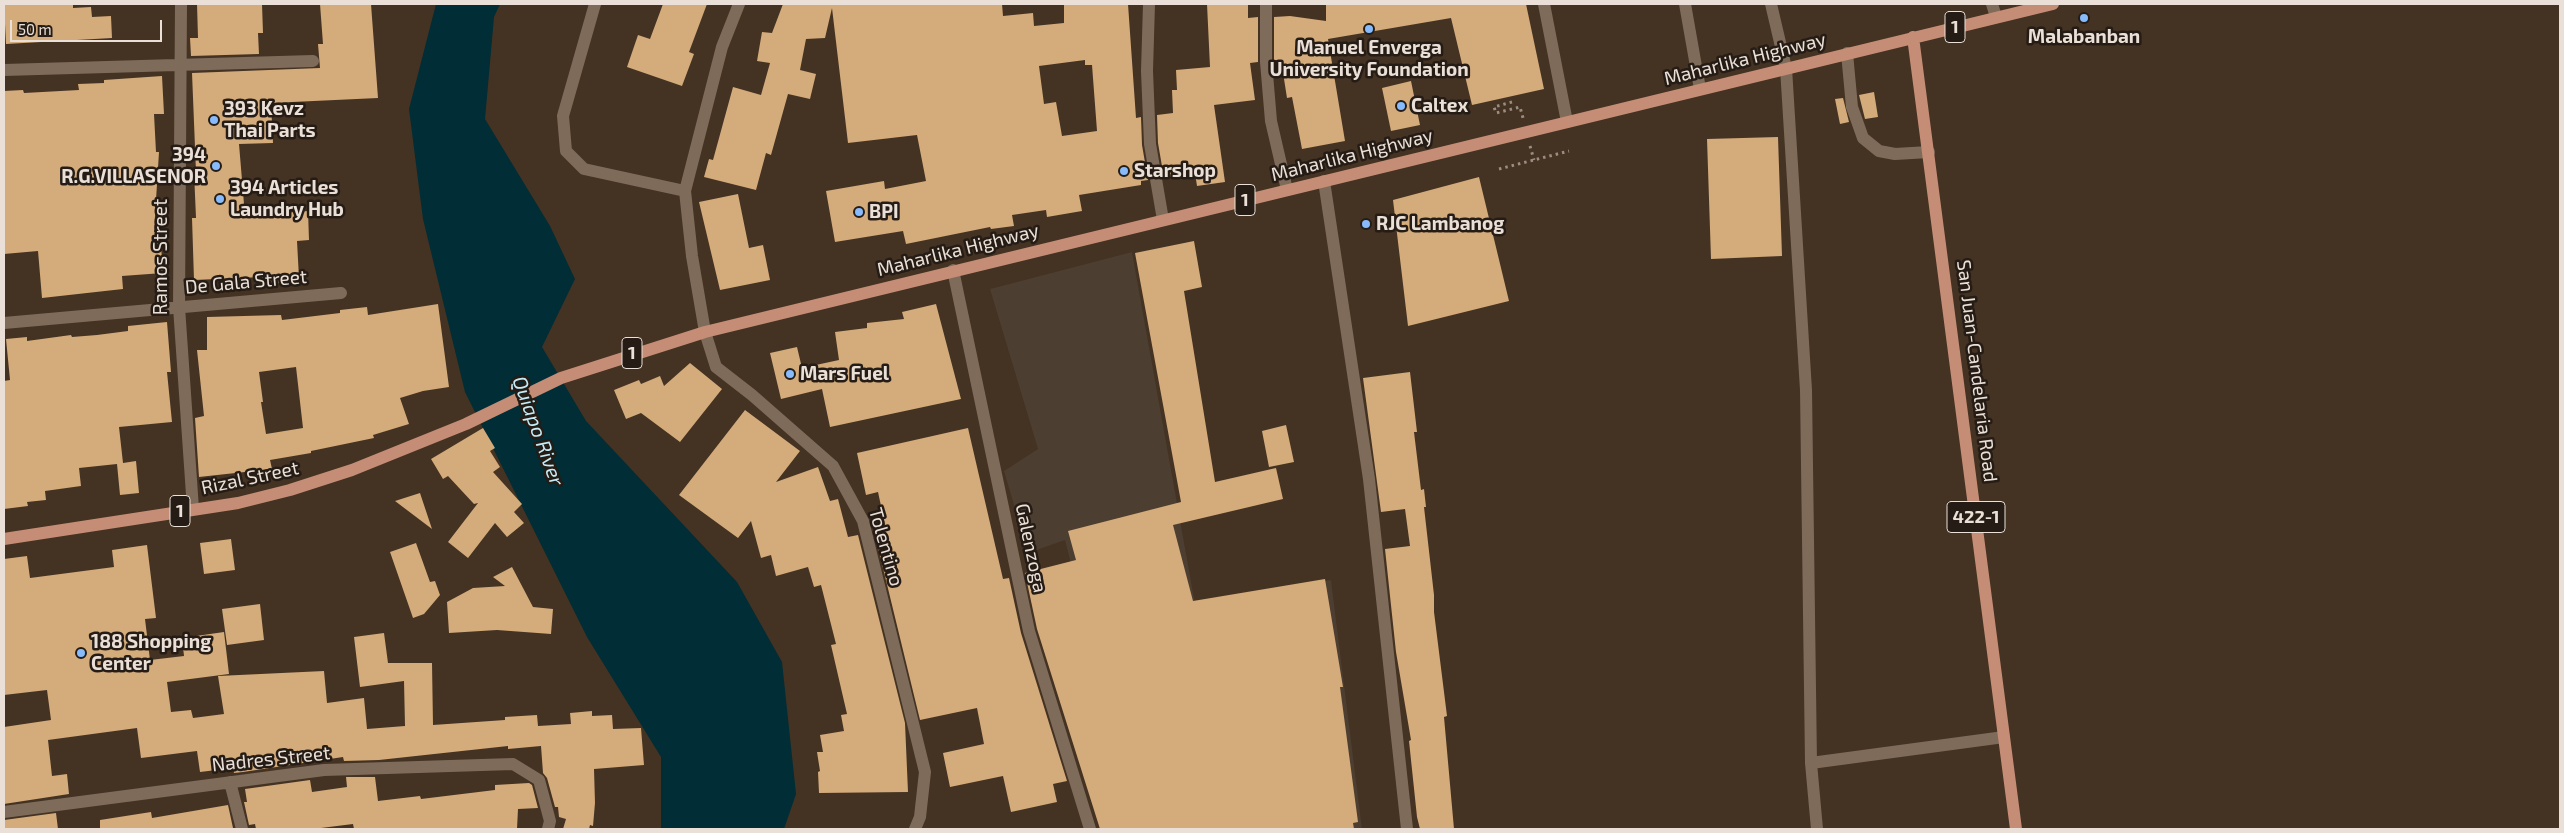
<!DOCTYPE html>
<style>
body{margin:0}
#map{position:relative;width:2564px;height:833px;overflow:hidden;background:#443223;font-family:"Exo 2",sans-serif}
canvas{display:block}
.frame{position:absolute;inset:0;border:5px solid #ebe0d7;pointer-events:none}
.scale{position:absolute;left:10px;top:20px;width:152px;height:22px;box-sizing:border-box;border:2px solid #ebe0d7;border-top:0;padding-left:6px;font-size:15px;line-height:18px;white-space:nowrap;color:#ebe0d7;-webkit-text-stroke:4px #241c15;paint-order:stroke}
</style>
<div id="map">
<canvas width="2564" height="833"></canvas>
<div class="frame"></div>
<div class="scale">50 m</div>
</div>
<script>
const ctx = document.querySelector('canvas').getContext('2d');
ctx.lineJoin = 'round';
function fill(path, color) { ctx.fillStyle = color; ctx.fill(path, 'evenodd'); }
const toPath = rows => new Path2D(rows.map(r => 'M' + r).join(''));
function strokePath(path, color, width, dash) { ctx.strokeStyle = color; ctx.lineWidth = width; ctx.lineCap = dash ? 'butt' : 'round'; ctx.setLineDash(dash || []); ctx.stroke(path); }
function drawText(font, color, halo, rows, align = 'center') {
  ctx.font = font + ' "Exo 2",sans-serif'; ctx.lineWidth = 5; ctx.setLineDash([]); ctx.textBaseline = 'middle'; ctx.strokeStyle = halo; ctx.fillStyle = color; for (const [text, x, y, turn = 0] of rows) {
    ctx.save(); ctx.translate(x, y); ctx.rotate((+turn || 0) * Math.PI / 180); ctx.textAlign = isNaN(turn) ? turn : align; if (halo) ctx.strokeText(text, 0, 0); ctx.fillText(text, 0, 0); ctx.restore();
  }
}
const industrial = toPath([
 [1132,252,1195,604,1331,580,1362,829,1138,829,1065,540,1028,553,1004,471,1038,449,990,289]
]);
const water = toPath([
 [436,4,500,4,494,17,485,119,550,226,575,279,542,347,586,421,737,582,782,662,796,794,784,829,661,829,661,757,587,637,465,392,423,219,409,109]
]);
const building = toPath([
 [4,4,73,4,73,8,91,7,92,17,111,16,112,38,6,44],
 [197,4,262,4,263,33,258,33,259,54,191,56,190,38,198,38],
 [320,4,371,4,378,98,271,103,273,143,239,144,245,216,308,211,309,240,297,241,299,278,284,278,284,283,262,284,262,277,194,280,192,218,196,218,194,172,196,172,192,73,320,68,318,44,323,44],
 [663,4,707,4,689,52,694,54,682,86,627,67,638,35,650,39],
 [783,4,1002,4,1003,16,1033,13,1034,26,1064,23,1064,4,1128,4,1136,118,1141,117,1142,145,1148,180,1141,181,1141,185,1079,195,1082,211,1047,217,1046,210,1012,215,1014,226,991,229,990,227,906,244,903,231,835,242,826,191,884,181,885,189,926,181,917,135,848,143,832,8,825,38,806,39,800,70,816,74,810,99,788,94,771,155,766,153,756,190,704,177,709,159,713,160,733,87,761,95,770,63,757,61,762,32,772,33],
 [1085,60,1085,65,1092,65,1097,131,1062,136,1056,102,1044,104,1039,66],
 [1207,4,1248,4,1248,18,1258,17,1258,62,1250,63,1255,100,1214,105,1225,182,1197,186,1195,173,1164,178,1158,143,1157,115,1173,113,1172,90,1177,90,1176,70,1210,67],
 [1326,4,1526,4,1544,89,1472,105,1451,18,1328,39,1345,141,1302,149,1292,97,1287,98,1281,60,1274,60,1274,17,1290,16,1326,21],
 [162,76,164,114,154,114,156,152,159,152,154,232,160,232,163,273,122,276,123,289,42,298,38,251,4,254,4,91,23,90,24,93,79,90,78,84,104,83,104,80],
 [1411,81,1420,125,1391,131,1382,88],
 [1874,92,1878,117,1865,119,1859,95],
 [1843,98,1849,122,1840,124,1835,99],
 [1778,137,1782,256,1711,259,1707,139],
 [1479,177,1509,301,1408,326,1393,200],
 [738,194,749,248,763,245,770,280,720,290,699,202],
 [1194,241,1202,287,1184,291,1215,482,1276,468,1283,499,1173,525,1193,601,1325,579,1343,687,1340,687,1358,822,1353,823,1354,829,1100,829,1037,629,1025,573,1076,560,1068,531,1181,502,1135,253],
 [438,304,449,387,423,391,400,398,409,424,373,435,374,438,311,451,311,453,270,460,272,469,199,477,195,418,204,416,197,350,207,350,207,317,281,315,282,320,340,313,340,310,367,307,368,315],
 [296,367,303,428,266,434,261,402,263,402,259,372],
 [936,304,961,399,830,427,822,389,781,399,770,353,797,347,802,368,839,360,835,332,867,328,867,323,904,319,902,312],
 [167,322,171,372,167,372,172,422,119,427,123,463,136,461,139,493,120,495,117,464,79,468,81,486,45,491,46,500,27,502,28,506,4,509,4,381,10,380,6,339,27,337,27,341,71,335,72,337,97,335,128,331,128,326],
 [690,363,722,389,680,442,641,413,626,419,614,390,639,380,641,384,660,376,664,386],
 [1410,372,1417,432,1414,432,1421,490,1424,489,1426,507,1424,507,1434,595,1434,612,1447,716,1444,717,1454,829,1420,829,1417,817,1409,741,1411,740,1396,652,1385,549,1410,546,1405,509,1381,512,1363,378],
 [745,410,800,451,776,482,818,467,830,501,838,499,848,537,858,535,905,723,908,792,819,793,818,772,820,771,817,752,823,752,820,735,844,731,841,715,847,714,831,645,836,644,821,585,814,587,808,567,776,576,771,555,761,558,751,521,738,538,679,495],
 [1286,425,1294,462,1269,467,1262,431],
 [483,428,495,448,490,451,500,467,493,472,522,504,514,512,524,523,507,537,495,523,468,558,448,542,478,503,474,504,448,476,443,479,431,459],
 [968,428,1003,579,1009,578,1021,633,1067,781,1053,784,1057,802,1011,812,1003,776,950,787,943,753,984,744,977,708,920,720,874,531,886,529,878,492,866,495,857,453],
 [420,493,432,529,395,501],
 [231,539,235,570,204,574,200,543],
 [416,543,430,582,435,581,440,595,424,614,413,618,390,552],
 [147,545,156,618,145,619,150,660,184,656,182,638,224,632,229,674,167,682,171,712,191,710,193,718,224,714,218,676,324,671,327,703,364,698,367,729,405,726,404,681,360,687,354,637,384,633,388,663,432,663,433,725,505,720,505,717,537,715,538,726,571,724,570,713,592,711,592,716,612,715,613,729,641,728,644,765,594,769,595,803,593,826,590,825,589,829,563,829,566,819,559,817,558,807,555,807,547,778,543,773,541,746,508,749,508,746,379,760,344,761,343,757,243,772,234,773,233,768,200,772,197,751,141,758,137,728,48,740,52,776,67,774,69,794,4,804,4,727,51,720,47,690,4,695,4,559,27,556,30,578,114,567,112,550],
 [512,567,533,607,553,609,551,634,497,630,449,633,447,602,473,588,505,586,493,577],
 [260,604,264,640,227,645,222,609],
 [346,777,375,777,378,801,420,796,421,799,495,790,495,785,529,783,532,785,538,808,518,809,517,829,354,829,353,824,313,829,256,829,255,824,249,825,244,802,247,802,245,789,310,780,312,792,347,787],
 [228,805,233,828,100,829,100,820,151,812,152,818],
 [56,813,58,829,4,829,4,820]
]);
const path = toPath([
 [1512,102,1494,107,1496,113,1520,107,1523,118],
 [1530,146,1534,160],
 [1499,169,1569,151]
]);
const minor = toPath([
 [181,4,179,307,193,509],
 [595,4,563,116,566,151,584,169,685,191],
 [739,4,722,47,685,191,692,256,705,332,716,367,752,395,833,466,863,521,925,772,920,817,915,829],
 [1149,4,1147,71,1150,144,1163,220],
 [1266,4,1266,62,1271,121,1287,190],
 [1544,4,1567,122],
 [1685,4,1700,89],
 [1771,4,1786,68,1806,390,1811,763,1817,829],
 [1992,4,1996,17],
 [1847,53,1852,107,1863,138,1879,151,1895,154,1929,152],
 [4,70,313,61],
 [1324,181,1369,479,1407,829],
 [953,270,1029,631,1090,829],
 [4,323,341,293],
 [1811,763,2004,737],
 [230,782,242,829],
 [4,812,324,770,513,764,539,780,550,821,548,829]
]);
const major = toPath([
 [1913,37,2016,829],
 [4,539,238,503,290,490,352,470,466,424,561,378,705,332,2053,4]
]);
const markers = [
 [2084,18,5,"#87bbfb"],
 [1369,29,5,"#87bbfb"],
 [1401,106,5,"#87bbfb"],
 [214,120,5,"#87bbfb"],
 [216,166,5,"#87bbfb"],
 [1124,171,5,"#87bbfb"],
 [220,199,5,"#87bbfb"],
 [859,212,5,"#87bbfb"],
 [1366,224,5,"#87bbfb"],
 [790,374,5,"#87bbfb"],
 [81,653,5,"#87bbfb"]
];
const shields = [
 [1955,27,20],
 [1245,200,20],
 [632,353,20],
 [180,511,20],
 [1976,517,58]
];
const shieldNames = [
 ["1",1955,27],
 ["1",1245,200],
 ["1",632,353],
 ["1",180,511],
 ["422-1",1976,517]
];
const poiNames = [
 ["Malabanban",2084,37,"center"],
 ["Manuel Enverga",1369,48,"center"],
 ["University Foundation",1369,70,"center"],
 ["Caltex",1411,106],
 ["393 Kevz",224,109],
 ["Thai Parts",224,131],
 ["394",206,155,"right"],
 ["R.G.VILLASENOR",206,177,"right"],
 ["Starshop",1134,171],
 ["394 Articles",230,188],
 ["Laundry Hub",230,210],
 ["BPI",869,212],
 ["RJC Lambanog",1376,224],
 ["Mars Fuel",800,374],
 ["188 Shopping",91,642],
 ["Center",91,664]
];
const streetNames = [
 ["Maharlika Highway",1745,59,-14],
 ["Maharlika Highway",1352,155,-14],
 ["Maharlika Highway",958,250,-14],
 ["Ramos Street",161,257,-90],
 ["De Gala Street",246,282,-5],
 ["San Juan-Candelaria Road",1977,371,83],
 ["Rizal Street",250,478,-12],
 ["Tolentino",886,547,74],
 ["Galenzoga",1031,548,78],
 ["Nadres Street",271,759,-6]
];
const waterNames = [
 ["Quiapo River",538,431,70]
];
fill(industrial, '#4c3e30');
fill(water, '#002d36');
fill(building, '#d4ab7a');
strokePath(path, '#9b8d81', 3, [2.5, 4]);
strokePath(minor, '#7f6b5a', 12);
strokePath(major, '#c58d75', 12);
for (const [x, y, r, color] of markers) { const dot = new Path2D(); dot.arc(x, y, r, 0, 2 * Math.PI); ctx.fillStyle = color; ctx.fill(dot); strokePath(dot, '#241c15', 2); }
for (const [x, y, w] of shields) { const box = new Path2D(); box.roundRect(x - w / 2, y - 15.5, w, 31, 4); ctx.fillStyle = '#241c15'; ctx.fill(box); strokePath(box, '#ebe0d7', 1); }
drawText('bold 18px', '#ebe0d7', null, shieldNames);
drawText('bold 19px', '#ebe0d7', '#241c15', poiNames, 'left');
drawText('19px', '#ebe0d7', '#241c15', streetNames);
drawText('italic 20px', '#c4ecf7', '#241c15', waterNames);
</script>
